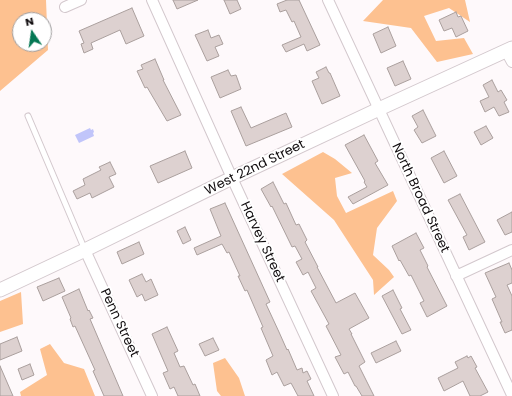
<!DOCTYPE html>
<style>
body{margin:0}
#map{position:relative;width:512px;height:396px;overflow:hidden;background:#fef9fb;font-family:Poppins,sans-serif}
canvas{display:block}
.north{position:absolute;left:12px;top:12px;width:40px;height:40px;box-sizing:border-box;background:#fff;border:1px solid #9f9d9e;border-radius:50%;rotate:347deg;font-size:11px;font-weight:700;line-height:16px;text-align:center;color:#0f0b0d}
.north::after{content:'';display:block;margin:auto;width:14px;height:18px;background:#047854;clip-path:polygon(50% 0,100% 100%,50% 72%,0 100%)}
</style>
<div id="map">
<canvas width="512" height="396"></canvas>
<div class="north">N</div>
</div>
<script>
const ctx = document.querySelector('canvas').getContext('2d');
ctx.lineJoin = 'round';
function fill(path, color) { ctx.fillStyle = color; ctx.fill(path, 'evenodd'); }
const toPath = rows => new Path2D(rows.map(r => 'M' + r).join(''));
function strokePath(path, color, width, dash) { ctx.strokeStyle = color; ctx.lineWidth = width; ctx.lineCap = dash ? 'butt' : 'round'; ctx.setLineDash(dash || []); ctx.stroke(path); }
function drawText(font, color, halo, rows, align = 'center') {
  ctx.font = font + ' Poppins,sans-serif'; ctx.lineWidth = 4; ctx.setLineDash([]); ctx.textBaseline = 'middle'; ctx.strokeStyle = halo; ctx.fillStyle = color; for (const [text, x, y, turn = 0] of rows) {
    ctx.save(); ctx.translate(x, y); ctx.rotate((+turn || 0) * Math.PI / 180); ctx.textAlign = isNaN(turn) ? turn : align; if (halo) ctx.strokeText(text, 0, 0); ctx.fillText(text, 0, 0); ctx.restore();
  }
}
const green = toPath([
 [0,0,46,0,48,50,0,91],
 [20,20,44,20,44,44,20,44],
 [383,0,465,0,470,22,449,8,424,16,436,41,464,38,473,54,437,62,411,28,363,21],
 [323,152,335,159,352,173,335,178,337,196,346,213,393,191,397,201,377,228,373,255,389,270,394,277,374,295,373,280,334,220,282,174],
 [21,292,23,324,0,332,0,301],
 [50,344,64,363,84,369,95,396,21,396,20,392,47,375,40,349],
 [225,358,239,378,245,396,221,396,217,391,213,363]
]);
const water = toPath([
 [90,128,91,130,93,129,94,132,93,133,94,136,79,143,75,135]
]);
const building = toPath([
 [173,0,198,0,177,9,173,0],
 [224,0,237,0,241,9,230,14,224,0],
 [287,0,299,0,320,45,307,51,304,44,286,52,282,45,301,37,294,21,292,22,286,10,280,12,277,4,287,0],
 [132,8,144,36,126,44,120,30,91,43,93,49,84,53,81,44,84,43,79,31,132,8],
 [456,12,458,17,461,16,468,31,456,37,452,28,444,31,439,20,456,12],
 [388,27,396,46,381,53,373,34,388,27],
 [208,30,211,38,219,35,223,44,215,47,219,56,207,61,195,35,208,30],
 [155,59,164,80,163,80,181,115,167,121,147,87,145,88,137,71,143,69,141,65,155,59],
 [403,61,411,79,395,86,387,68,403,61],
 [326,67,329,73,330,73,340,96,322,104,312,81,319,78,316,72,326,67],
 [228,70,231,76,236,75,241,89,220,98,211,77,228,70],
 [492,80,498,92,501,90,507,100,504,102,509,112,499,116,494,107,485,112,480,101,489,97,483,85,492,80],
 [241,107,251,128,286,113,292,127,246,146,231,111,241,107],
 [423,110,436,136,422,143,414,130,418,127,412,116,423,110],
 [486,126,493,138,481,145,474,132,486,126],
 [364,135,378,161,375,163,388,185,353,204,348,197,367,187,364,182,365,181,345,145,364,135],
 [185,151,192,168,158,183,150,166,185,151],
 [444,151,457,176,444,183,431,158,444,151],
 [110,162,116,174,109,177,114,187,92,198,90,193,77,199,73,191,85,185,83,179,101,170,99,167,110,162],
 [273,182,284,204,286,203,296,225,299,224,307,240,305,242,318,267,317,267,336,303,355,293,369,318,349,329,352,334,351,334,365,362,359,366,374,396,362,396,356,386,355,386,348,372,344,374,335,357,341,355,326,326,329,324,311,291,316,288,308,272,303,275,296,262,302,259,295,246,292,247,272,206,271,207,261,189,273,182],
 [460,194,485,242,469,250,463,237,467,235,448,200,460,194],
 [225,203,270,302,266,304,279,332,287,350,288,349,297,370,302,368,303,373,307,371,311,379,307,381,314,396,298,396,291,383,284,386,277,372,272,375,266,360,273,356,261,328,263,327,247,290,245,291,238,276,240,276,229,252,227,253,222,244,197,255,194,248,221,236,210,209,225,203],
 [512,212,512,232,505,235,497,220,512,212],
 [185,227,191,240,183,244,177,231,185,227],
 [416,233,424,248,420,250,428,266,427,267,447,306,427,317,420,303,424,301,411,275,409,276,400,260,399,261,392,246,416,233],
 [139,242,144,254,122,264,117,252,139,242],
 [509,263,512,270,512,283,507,285,512,296,512,330,505,333,500,322,502,322,492,299,496,297,485,273,509,263],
 [142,274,146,282,151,279,158,295,145,301,142,294,137,297,129,280,142,274],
 [59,278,65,291,43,301,37,287,59,278],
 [79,289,88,311,89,310,93,318,90,319,123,396,104,396,93,371,95,370,75,326,73,327,70,319,71,318,62,297,79,289],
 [393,290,402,308,400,309,411,330,402,334,382,296,393,290],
 [167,327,178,351,174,353,180,367,184,366,193,385,195,384,200,396,178,396,174,387,170,389,163,373,168,371,152,334,167,327],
 [17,337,22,351,0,360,0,344,17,337],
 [213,338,219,350,205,356,199,344,213,338],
 [396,341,401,351,376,363,371,353,396,341],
 [467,356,468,358,471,356,477,367,475,368,488,392,480,396,470,396,463,381,444,391,438,378,458,368,455,362,467,356],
 [30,364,34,375,22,380,18,369,30,364],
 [0,366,13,396,0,396,0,366]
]);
const service = toPath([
 [28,116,85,250]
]);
const minor = toPath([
 [152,0,232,178,333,396],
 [328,0,512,395],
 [65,7,81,0],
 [506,51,512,62],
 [85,250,152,396],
 [456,276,512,250]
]);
const tertiary = toPath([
 [0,290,85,250,232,178,379,109,512,48]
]);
const streetNames = [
 ["West 22nd Street",255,168,-26],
 ["North Broad Street",420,198,65],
 ["Harvey Street",262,242,65],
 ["Penn Street",119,323,65]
];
fill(green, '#fdc190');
fill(water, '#c1c5fa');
fill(building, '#ddd1d0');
strokePath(building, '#aa9f9d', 1);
strokePath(service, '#d3c8cd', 7);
strokePath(minor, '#d3c8cd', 12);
strokePath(tertiary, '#d3c8cd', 15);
strokePath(service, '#fff', 5);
strokePath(minor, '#fff', 10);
strokePath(tertiary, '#fff', 13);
drawText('13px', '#0f0b0d', '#fff', streetNames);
</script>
